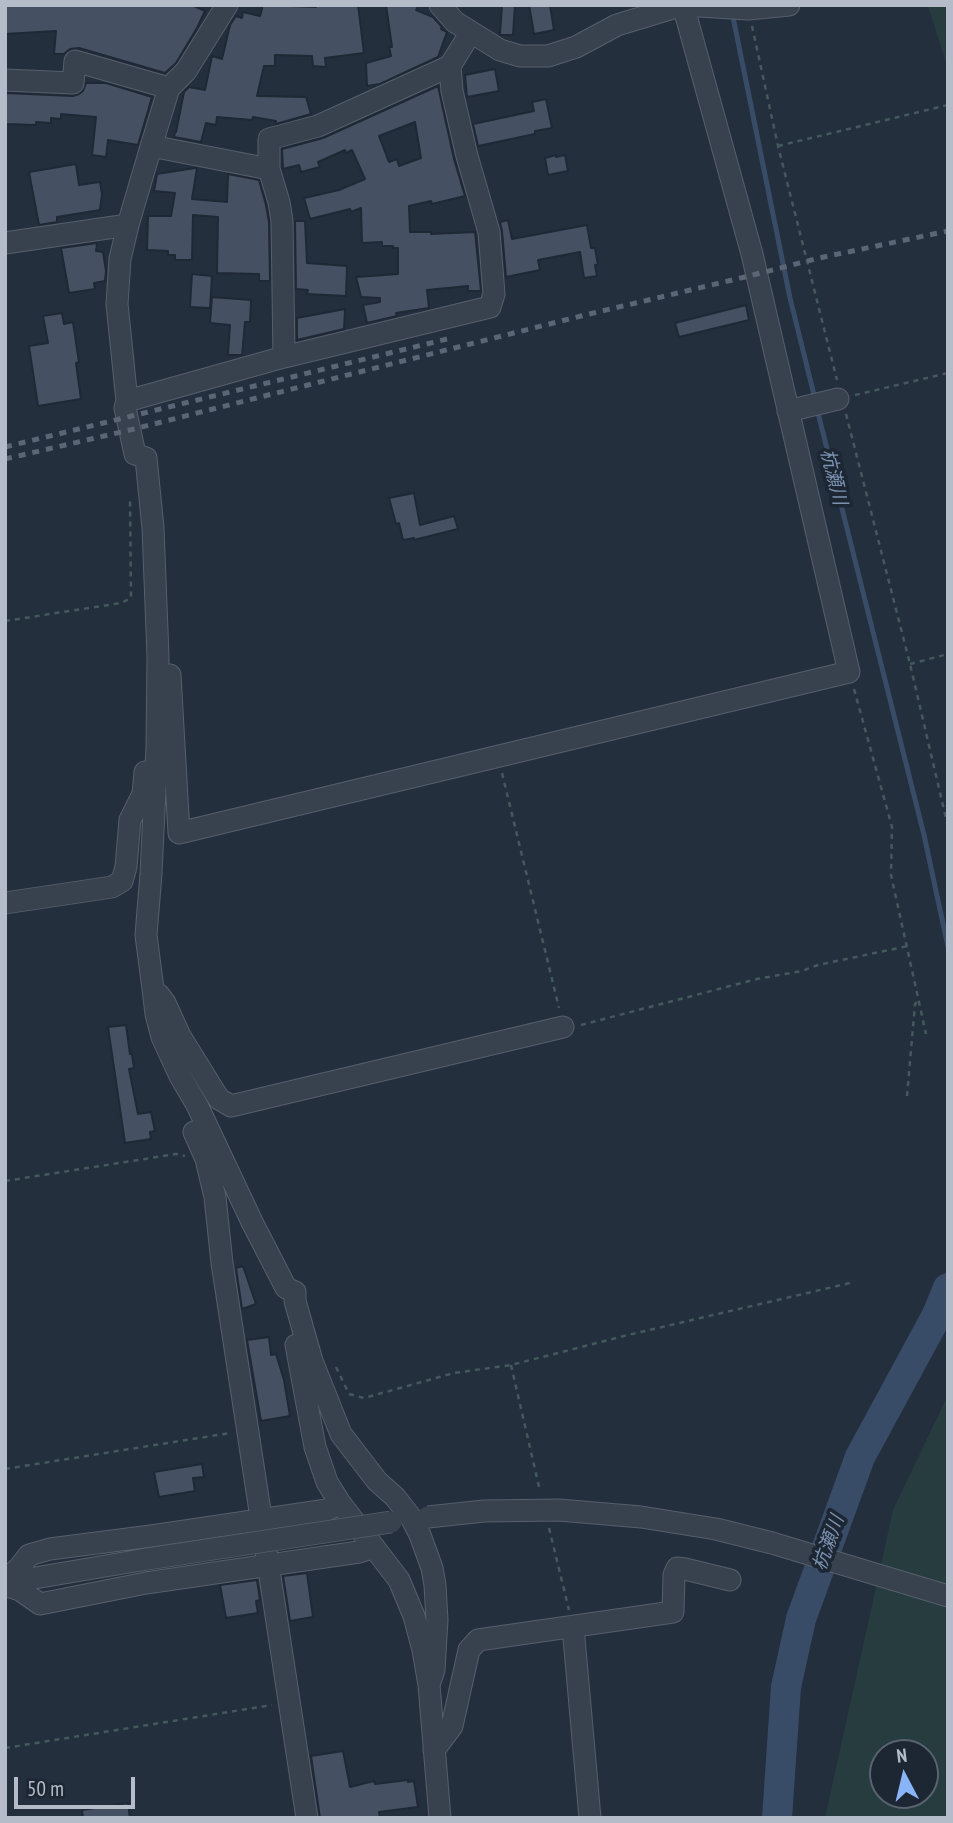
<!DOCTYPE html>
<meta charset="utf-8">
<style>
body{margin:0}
#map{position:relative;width:953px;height:1823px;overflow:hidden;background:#242f3e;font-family:"PT Sans Narrow",sans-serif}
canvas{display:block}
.frame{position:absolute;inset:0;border:7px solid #b4bcc9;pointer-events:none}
.north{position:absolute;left:869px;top:1739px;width:70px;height:70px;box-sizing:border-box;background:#1d2633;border:2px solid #59626f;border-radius:50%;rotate:353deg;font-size:19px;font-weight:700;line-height:28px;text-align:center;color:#b4bcc9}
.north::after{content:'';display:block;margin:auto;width:24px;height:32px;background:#8ab4f8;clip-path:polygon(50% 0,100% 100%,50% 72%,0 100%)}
.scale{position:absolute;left:14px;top:1777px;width:121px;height:32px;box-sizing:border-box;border:4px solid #b4bcc9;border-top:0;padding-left:9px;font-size:21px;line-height:24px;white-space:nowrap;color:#b4bcc9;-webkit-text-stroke:5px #1d2633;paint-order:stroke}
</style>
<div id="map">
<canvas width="953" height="1823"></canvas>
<div class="frame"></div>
<div class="north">N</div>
<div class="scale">50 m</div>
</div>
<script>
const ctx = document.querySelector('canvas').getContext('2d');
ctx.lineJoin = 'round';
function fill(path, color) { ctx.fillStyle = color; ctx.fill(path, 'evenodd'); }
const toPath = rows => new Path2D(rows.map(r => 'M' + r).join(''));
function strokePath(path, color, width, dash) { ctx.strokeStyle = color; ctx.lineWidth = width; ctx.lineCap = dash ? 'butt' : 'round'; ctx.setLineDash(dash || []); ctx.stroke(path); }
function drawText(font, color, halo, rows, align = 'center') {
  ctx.font = font + ' "PT Sans Narrow","Noto Sans JP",sans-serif'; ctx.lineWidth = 7; ctx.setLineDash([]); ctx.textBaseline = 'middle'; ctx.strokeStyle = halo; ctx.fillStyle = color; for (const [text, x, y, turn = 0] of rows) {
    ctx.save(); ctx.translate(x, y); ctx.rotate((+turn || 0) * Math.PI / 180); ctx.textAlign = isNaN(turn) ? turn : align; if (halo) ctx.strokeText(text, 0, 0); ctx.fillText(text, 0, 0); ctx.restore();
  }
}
const green = toPath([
 [924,5,948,5,948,69,929,9],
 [948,1395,948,1818,825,1818,893,1510],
 [883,1753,925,1753,925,1795,883,1795]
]);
const stream = toPath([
 [732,12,790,298,815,399],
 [817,409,924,835,948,947]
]);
const river = toPath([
 [777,1818,786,1687,801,1619,860,1457,937,1315,948,1288]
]);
const building = toPath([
 [5,5,192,5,205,11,197,28,176,63,165,73,79,48,70,49,64,54,54,54,56,31,5,34,5,5],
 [263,5,316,7,316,5,358,5,364,53,325,58,326,67,313,66,312,56,275,55,275,66,264,66,257,96,306,97,311,114,276,124,276,121,253,117,252,120,217,117,216,125,206,123,201,142,174,137,175,132,176,132,184,92,189,87,205,90,212,56,222,59,230,25,236,16,242,18,243,12,260,16,263,5],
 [386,5,419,5,416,10,433,17,442,27,441,29,447,32,438,57,380,84,367,86,366,63,391,56,389,47,392,47,386,5],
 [502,5,515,5,513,35,500,35,502,5],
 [529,5,550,5,554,30,534,34,529,5],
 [495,69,499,91,467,97,465,75,495,69],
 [86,83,106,83,152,97,138,145,108,140,106,157,92,155,96,117,61,114,61,119,51,118,51,123,36,122,36,125,5,124,5,93,73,96,79,94,83,91,86,83],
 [438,86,454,159,465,196,432,204,431,201,409,206,410,232,431,232,431,234,475,232,481,291,468,291,468,286,427,290,429,308,396,313,397,316,367,323,363,305,380,302,380,298,361,297,356,277,398,274,398,248,393,248,393,246,382,246,382,242,362,243,361,208,351,212,350,209,310,219,304,198,339,190,365,179,352,150,346,153,345,150,318,162,320,167,301,172,299,165,283,169,282,149,323,138,438,86],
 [415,122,421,158,399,166,397,159,389,162,379,136,415,122],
 [546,99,552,128,535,131,535,134,478,146,473,124,534,111,532,102,546,99],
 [556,155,556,157,565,155,568,171,548,175,545,158,556,155],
 [76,164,79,185,100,182,102,194,100,210,57,217,57,222,39,225,29,172,76,164],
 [195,168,197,168,192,199,227,202,228,174,259,180,266,205,269,222,270,281,259,281,259,274,217,273,218,217,193,215,192,260,175,260,175,255,168,255,168,251,147,250,148,216,171,216,175,193,154,191,157,174,195,168],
 [508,220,512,239,587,225,591,248,595,248,598,265,595,265,597,276,584,278,580,252,538,260,540,270,506,277,502,231,500,222,508,220],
 [295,221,305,221,307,263,347,266,346,296,307,294,308,290,296,289,295,221],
 [97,243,96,251,103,252,106,271,105,281,94,283,95,289,69,293,61,248,97,243],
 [192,274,212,276,210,308,190,307,192,274],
 [212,297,251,300,250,322,245,322,242,355,228,355,230,325,210,323,212,297],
 [746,305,749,320,679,337,675,323,746,305],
 [345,309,344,329,297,340,297,318,345,309],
 [62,313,64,324,73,322,79,362,76,363,81,399,38,406,29,346,48,343,43,316,62,313],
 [414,493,420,525,454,516,458,529,414,540,414,538,403,540,399,523,396,524,389,498,414,493],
 [126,1025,130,1054,132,1054,134,1068,129,1069,138,1114,151,1112,155,1131,150,1132,151,1139,125,1143,108,1027,126,1025],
 [243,1266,256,1304,242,1309,236,1268,243,1266],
 [269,1337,271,1355,276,1354,284,1380,290,1416,261,1421,247,1340,269,1337],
 [202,1464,204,1477,193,1478,195,1491,159,1497,154,1472,202,1464],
 [307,1573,313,1617,290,1621,283,1576,307,1573],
 [257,1580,260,1600,256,1601,258,1613,226,1618,220,1585,257,1580],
 [343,1751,350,1787,374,1781,375,1784,408,1780,408,1782,414,1781,418,1807,379,1812,380,1818,320,1818,311,1756,343,1751],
 [128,1803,130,1818,83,1818,82,1810,128,1803]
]);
const path = toPath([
 [752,26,778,146,837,380],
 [778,146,948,105],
 [855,395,948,373],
 [846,414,910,664,948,827],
 [5,621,121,603,131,598,130,499],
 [910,664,948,654],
 [854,689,892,827,891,875,926,1034],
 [502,773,559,1008],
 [581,1025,757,979,802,971,818,965,908,946],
 [907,1096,915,1004,919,1000],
 [5,1181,176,1154,185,1156],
 [511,1365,540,1491],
 [336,1367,349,1394,364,1398,454,1373,511,1365,628,1335,850,1283],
 [5,1469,230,1433],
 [549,1528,569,1610],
 [5,1748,272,1705]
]);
const minor = toPath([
 [227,5,186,71,169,88,150,150,128,225,120,259,117,304,127,401,125,408,135,454,146,458,153,528,158,656,157,747,151,874,146,935,153,989,156,1014,162,1037,180,1076,197,1105,252,1222,286,1288,295,1292,295,1301,312,1361,341,1434,377,1481,395,1497,412,1519,420,1535,432,1568,435,1585,437,1620,434,1670,429,1685],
 [440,5,455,22,500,50,520,56,548,56,576,47,617,25,683,5,748,9,789,5],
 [5,80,73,83,75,61,169,88],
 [151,146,269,169,269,139,318,126,450,66],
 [269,169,279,202,282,221,284,357],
 [5,243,128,225],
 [127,401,284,357,490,307,494,294,489,232,467,156,452,91,450,66,471,32],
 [788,411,838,399],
 [170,675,179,833,849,672,752,254,683,5],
 [5,903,112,887,122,881,126,867,130,820,143,794,145,772],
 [159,995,165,1003,180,1036,219,1099,231,1106,563,1027],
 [194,1132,206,1159,215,1197,222,1263,307,1818],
 [296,1345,315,1447,327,1482,340,1503,399,1580,414,1616,423,1650,429,1685,440,1818],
 [772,1543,948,1596],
 [5,1580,19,1568,29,1555,50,1549,151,1536,327,1510,340,1503],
 [5,1583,141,1560],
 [5,1585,20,1590,40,1604,146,1583,359,1552,374,1547],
 [573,1627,590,1818],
 [434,1750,452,1726,469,1650,478,1640,673,1612,674,1575,677,1568,685,1569,730,1580]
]);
const rail = toPath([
 [5,447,447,339],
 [5,459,130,430,581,316,745,277,819,258,948,231]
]);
const minorBridge = toPath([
 [428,1517,484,1511,559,1510,641,1517,716,1529,772,1543],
 [141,1560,391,1522]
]);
const waterNames = [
 ["杭瀬川",833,477,76],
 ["杭瀬川",829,1543,-70]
];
fill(green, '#263c3f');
strokePath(stream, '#394c67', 5);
strokePath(river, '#394c67', 30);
fill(building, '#455162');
strokePath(building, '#1f2835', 2);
strokePath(minor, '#565f6c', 23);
strokePath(path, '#44595c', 2.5, [5, 5]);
strokePath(minor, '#38414e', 21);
strokePath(rail, '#5a6575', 5, [7, 7]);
strokePath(minorBridge, '#565f6c', 23, []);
strokePath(minorBridge, '#38414e', 21);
drawText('italic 19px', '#7c92b1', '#1d2633', waterNames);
</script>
